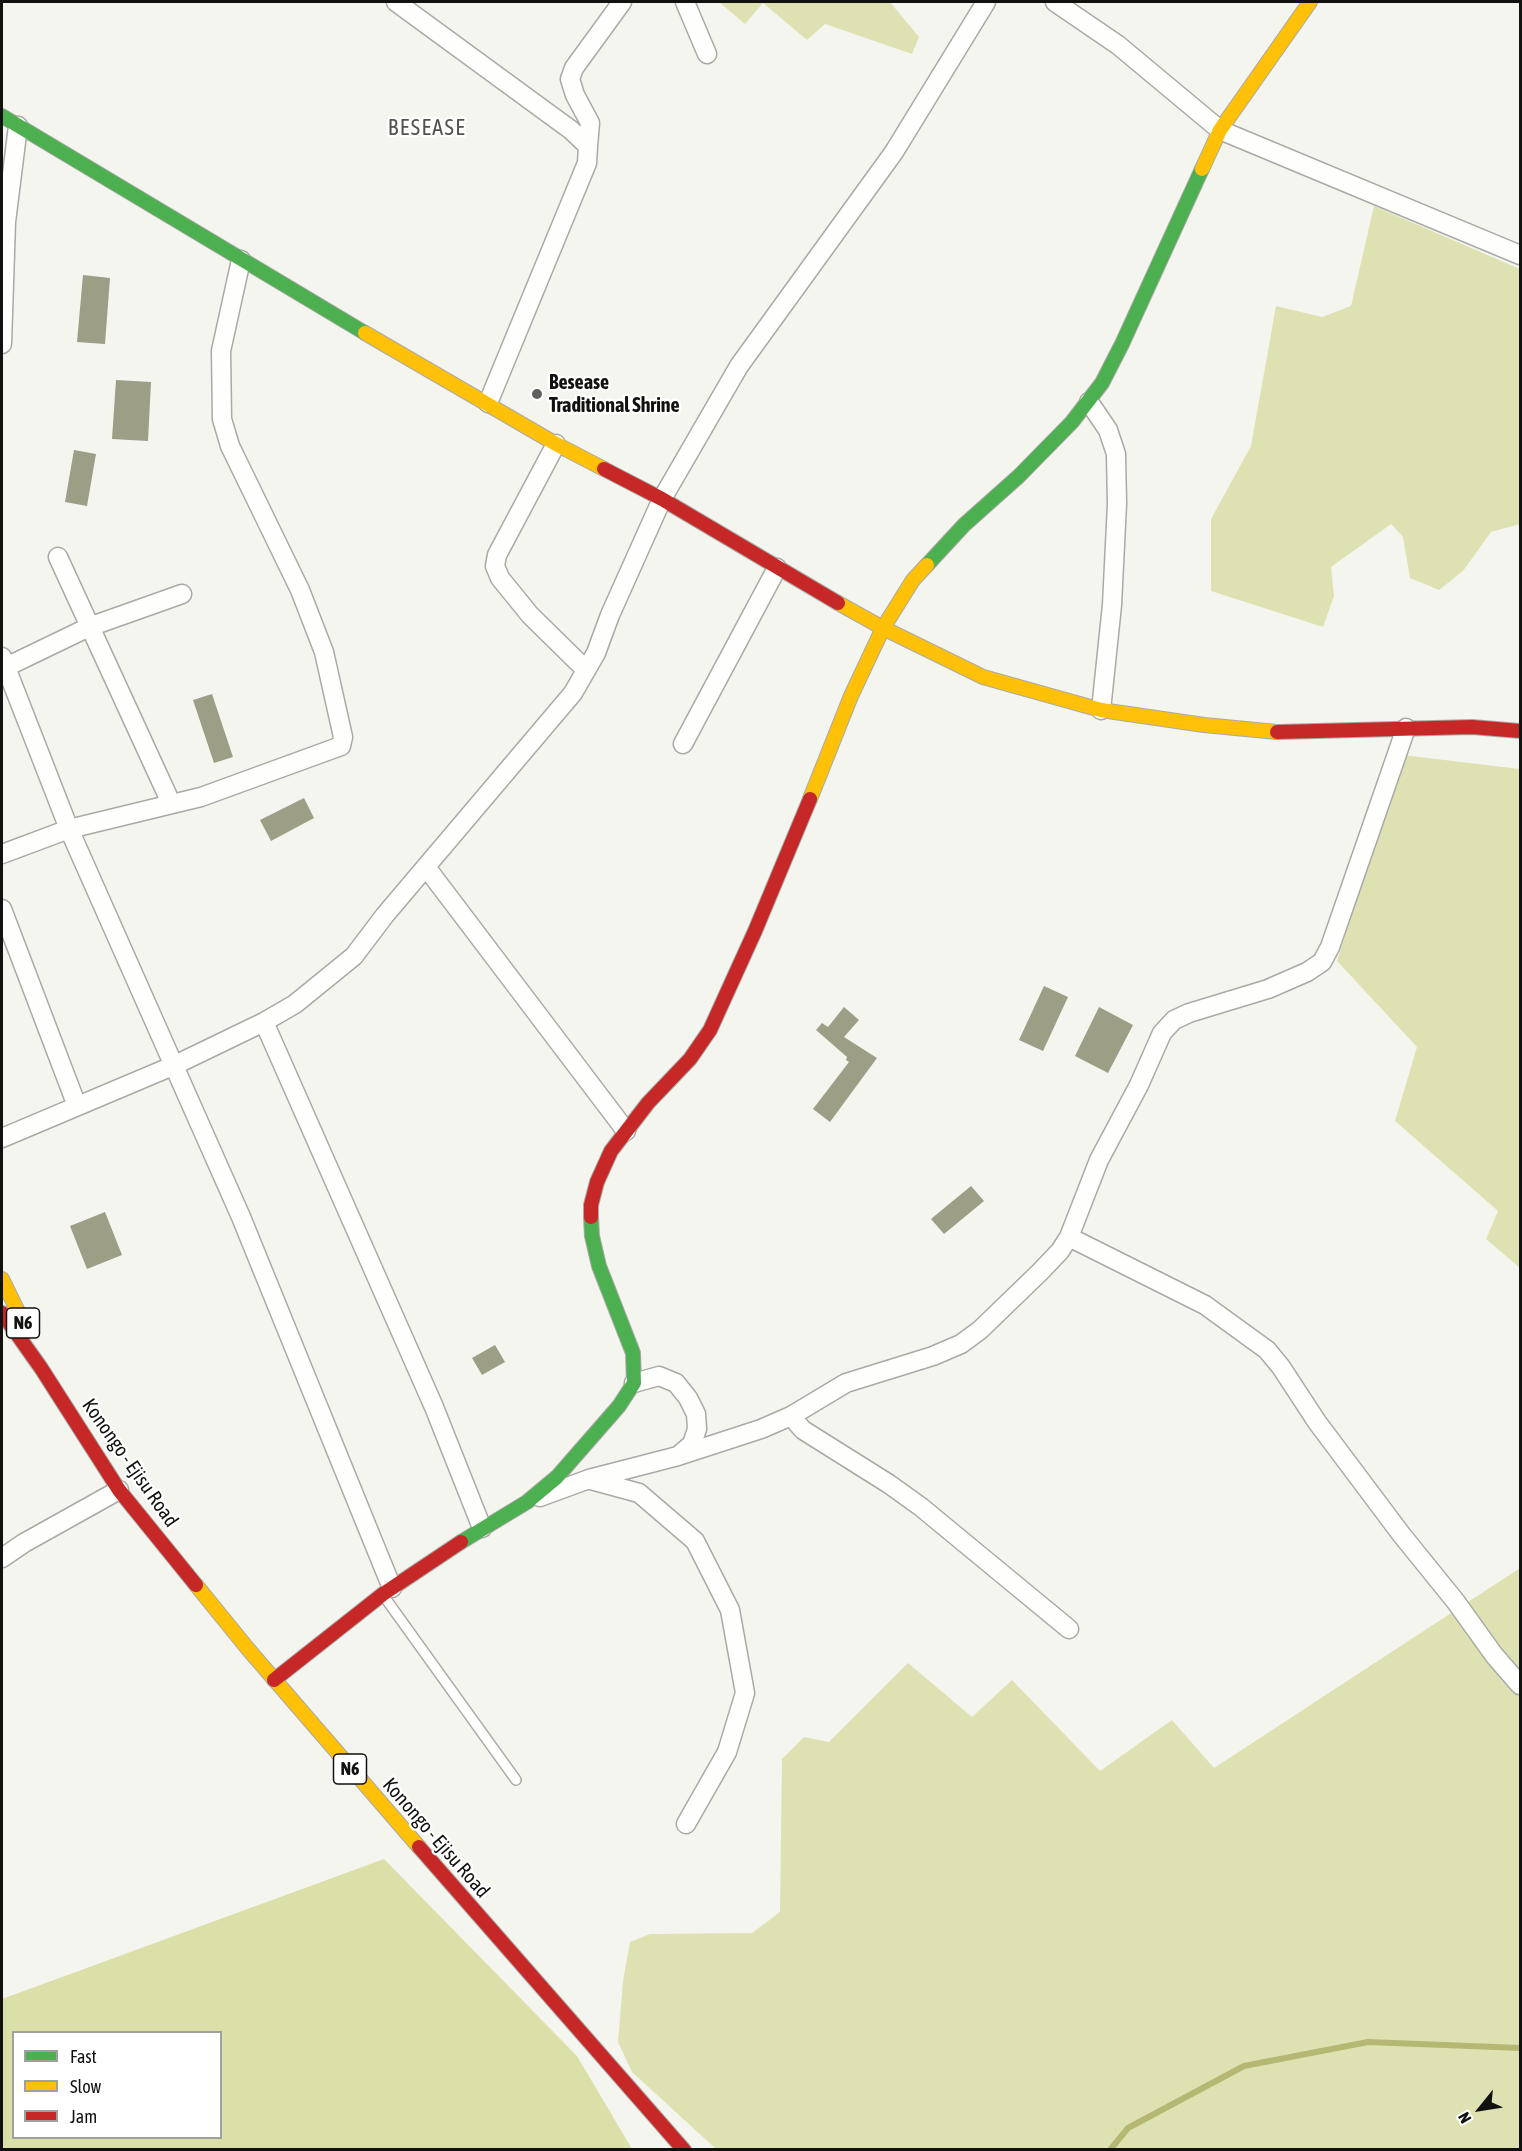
<!DOCTYPE html>
<style>
body{margin:0}
#map{position:relative;width:1522px;height:2151px;overflow:hidden;background:#f5f5f0;font-family:"Asap Condensed",sans-serif}
canvas{display:block}
.frame{position:absolute;inset:0;border:3px solid #11110f;pointer-events:none}
.legend{position:absolute;left:12px;top:2031px;width:210px;height:108px;box-sizing:border-box;background:#fff;border:2px solid #a0a09f;margin:0;padding:8px 10px;list-style:none;font-size:18px;color:#11110f}
.legend li{display:flex;align-items:center;gap:12px;height:30px}
.legend b{width:30px;border:2px solid #a0a09f}
.north{position:absolute;left:1450px;top:2079px;width:60px;height:60px;-webkit-text-stroke:4px #fff;paint-order:stroke;rotate:240deg;font-size:16px;font-weight:700;line-height:24px;text-align:center;color:#11110f}
.north::after{content:'';display:block;margin:auto;width:21px;height:27px;background:#11110f;clip-path:polygon(50% 0,100% 100%,50% 72%,0 100%)}
</style>
<div id="map">
<canvas width="1522" height="2151"></canvas>
<div class="frame"></div>
<ul class="legend">
<li><b style="height:8px;background:#4caf50"></b>Fast</li>
<li><b style="height:8px;background:#ffc107"></b>Slow</li>
<li><b style="height:8px;background:#c62828"></b>Jam</li>
</ul>
<div class="north">N</div>
</div>
<script>
const ctx = document.querySelector('canvas').getContext('2d');
ctx.lineJoin = 'round';
function fill(path, color) { ctx.fillStyle = color; ctx.fill(path, 'evenodd'); }
const toPath = rows => new Path2D(rows.map(r => 'M' + r).join(''));
function strokePath(path, color, width, dash) { ctx.strokeStyle = color; ctx.lineWidth = width; ctx.lineCap = dash ? 'butt' : 'round'; ctx.setLineDash(dash || []); ctx.stroke(path); }
function drawText(font, color, halo, rows, align = 'center') {
  ctx.font = font + ' "Asap Condensed",sans-serif'; ctx.lineWidth = 4.5; ctx.setLineDash([]); ctx.textBaseline = 'middle'; ctx.strokeStyle = halo; ctx.fillStyle = color; for (const [text, x, y, turn = 0] of rows) {
    ctx.save(); ctx.translate(x, y); ctx.rotate((+turn || 0) * Math.PI / 180); ctx.textAlign = isNaN(turn) ? turn : align; if (halo) ctx.strokeText(text, 0, 0); ctx.fillText(text, 0, 0); ctx.restore();
  }
}
const green = toPath([
 [719,2,890,2,919,37,912,54,825,24,807,40,763,3,745,24],
 [1374,206,1520,269,1520,524,1491,532,1463,571,1439,590,1410,578,1403,537,1391,524,1331,567,1334,596,1323,627,1211,591,1211,519,1251,446,1276,306,1322,317,1351,306],
 [1403,755,1520,769,1520,1268,1486,1239,1498,1211,1395,1121,1417,1047,1337,961],
 [1520,1568,1520,2149,716,2149,632,2072,618,2042,623,1981,630,1942,650,1934,752,1933,780,1912,782,1759,804,1737,829,1742,908,1663,972,1717,1012,1680,1100,1771,1172,1720,1214,1768]
]);
const forest = toPath([
 [384,1859,577,2056,632,2149,2,2149,2,1999],
 [14,2032,220,2032,220,2138,14,2138]
]);
const stream = toPath([
 [1110,2150,1128,2128,1244,2066,1368,2042,1520,2048]
]);
const building = toPath([
 [83,275,110,278,105,344,77,342],
 [116,380,151,382,148,441,112,439],
 [74,450,96,454,87,506,65,502],
 [212,694,233,757,214,763,193,700],
 [304,798,314,818,271,841,260,820],
 [1044,986,1068,997,1043,1051,1019,1040],
 [844,1007,859,1020,844,1037,877,1058,830,1122,813,1109,849,1062,846,1060,847,1057,816,1030,822,1023,828,1027],
 [1099,1007,1133,1025,1108,1073,1075,1056],
 [971,1186,984,1201,944,1234,931,1219],
 [105,1212,122,1255,87,1269,70,1226],
 [495,1345,505,1362,482,1375,472,1358]
]);
const lane = toPath([
 [383,1595,516,1780]
]);
const street = toPath([
 [396,2,571,130,588,146,587,163,488,403],
 [685,2,707,54],
 [1055,2,1118,45,1220,130,1520,255],
 [588,146,590,123,575,95,570,79,574,68,622,2],
 [2,344,6,222,18,126],
 [1089,402,1108,430,1116,454,1117,504,1112,605,1101,710],
 [556,444,497,555,495,566,500,578,530,615,586,670],
 [58,557,171,803],
 [2,657,69,829,241,1217,392,1588],
 [2,669,89,627,182,594],
 [683,744,777,568],
 [2,854,69,829,201,797,341,746,343,737,324,652,300,590,230,446,222,419,221,351,241,260],
 [426,867,626,1131],
 [2,909,77,1106],
 [264,1022,434,1407,482,1528],
 [2,1138,175,1065,264,1022,295,1004,354,956,385,915,573,693,596,653,610,615,662,499,739,366,894,152,986,2],
 [1069,1237,1099,1160,1139,1085,1162,1033,1174,1020,1189,1013,1268,989,1307,972,1322,962,1330,947,1406,728],
 [634,1383,659,1376,676,1383,688,1398,696,1414,697,1429,692,1444,679,1455],
 [791,1416,803,1430,889,1484,921,1507,1069,1629],
 [591,1480,639,1493,695,1541,730,1610,745,1693,727,1752,686,1824],
 [540,1497,589,1479,678,1456,761,1429,791,1416,846,1383,933,1356,961,1344,980,1330,1040,1272,1060,1251,1069,1237,1205,1305,1267,1350,1281,1367,1317,1422,1401,1534,1456,1602,1494,1655,1520,1685],
 [2,1558,24,1543,119,1490]
]);
const fast = toPath([
 [2,116,365,333],
 [927,565,964,525,1019,476,1072,422,1102,383,1122,344,1202,169],
 [461,1542,527,1502,557,1477,619,1406,634,1383,633,1353,599,1266,592,1236,591,1217]
]);
const slow = toPath([
 [1202,169,1220,130,1310,2],
 [365,333,556,444,604,469],
 [838,603,883,628,983,677,1101,710,1204,725,1277,732],
 [810,799,851,696,883,628,913,580,927,565],
 [2,1279,27,1330],
 [196,1585,248,1649,419,1847]
]);
const jam = toPath([
 [604,469,662,499,838,603],
 [1277,732,1472,727,1520,731],
 [591,1217,591,1205,597,1182,611,1151,648,1103,690,1059,710,1030,755,931,810,799],
 [2,1313,41,1368,119,1490,196,1585],
 [274,1680,383,1594,461,1542],
 [419,1847,684,2150]
]);
const markers = [
 [537,394,6,"#61615e"]
];
const shields = [
 [23,1323,33],
 [350,1769,33]
];
const shieldNames = [
 ["N6",23,1323],
 ["N6",350,1769]
];
const poiNames = [
 ["Besease",549,383],
 ["Traditional Shrine",549,406]
];
const streetNames = [
 ["Konongo - Ejisu Road",130,1463,55],
 ["Konongo - Ejisu Road",436,1838,49]
];
const quarterNames = [
 ["BESEASE",427,128]
];
fill(green, '#dee2b3');
fill(forest, '#dbe0a8');
strokePath(stream, '#b4b872', 6);
fill(building, '#9c9e86');
strokePath(lane, '#a9a9a6', 12);
strokePath(street, '#a9a9a6', 21);
strokePath(fast, '#a9a9a6', 16);
strokePath(slow, '#a9a9a6', 16);
strokePath(jam, '#a9a9a6', 16);
strokePath(lane, '#fefefd', 9);
strokePath(street, '#fefefd', 18);
strokePath(fast, '#4caf50', 14);
strokePath(slow, '#ffc107', 14);
strokePath(jam, '#c62828', 14);
for (const [x, y, r, color] of markers) { const dot = new Path2D(); dot.arc(x, y, r, 0, 2 * Math.PI); ctx.fillStyle = color; ctx.fill(dot); strokePath(dot, '#fff', 2); }
for (const [x, y, w] of shields) { const box = new Path2D(); box.roundRect(x - w / 2, y - 15, w, 30, 4.5); ctx.fillStyle = '#fff'; ctx.fill(box); strokePath(box, '#11110f', 1.5); }
drawText('bold 18px', '#11110f', null, shieldNames);
drawText('bold 20px', '#11110f', '#fff', poiNames, 'left');
drawText('20px', '#11110f', '#fff', streetNames);
ctx.letterSpacing = '1.5px';
drawText('22px', '#52534c', '#fff', quarterNames);
ctx.letterSpacing = '0px';
</script>
